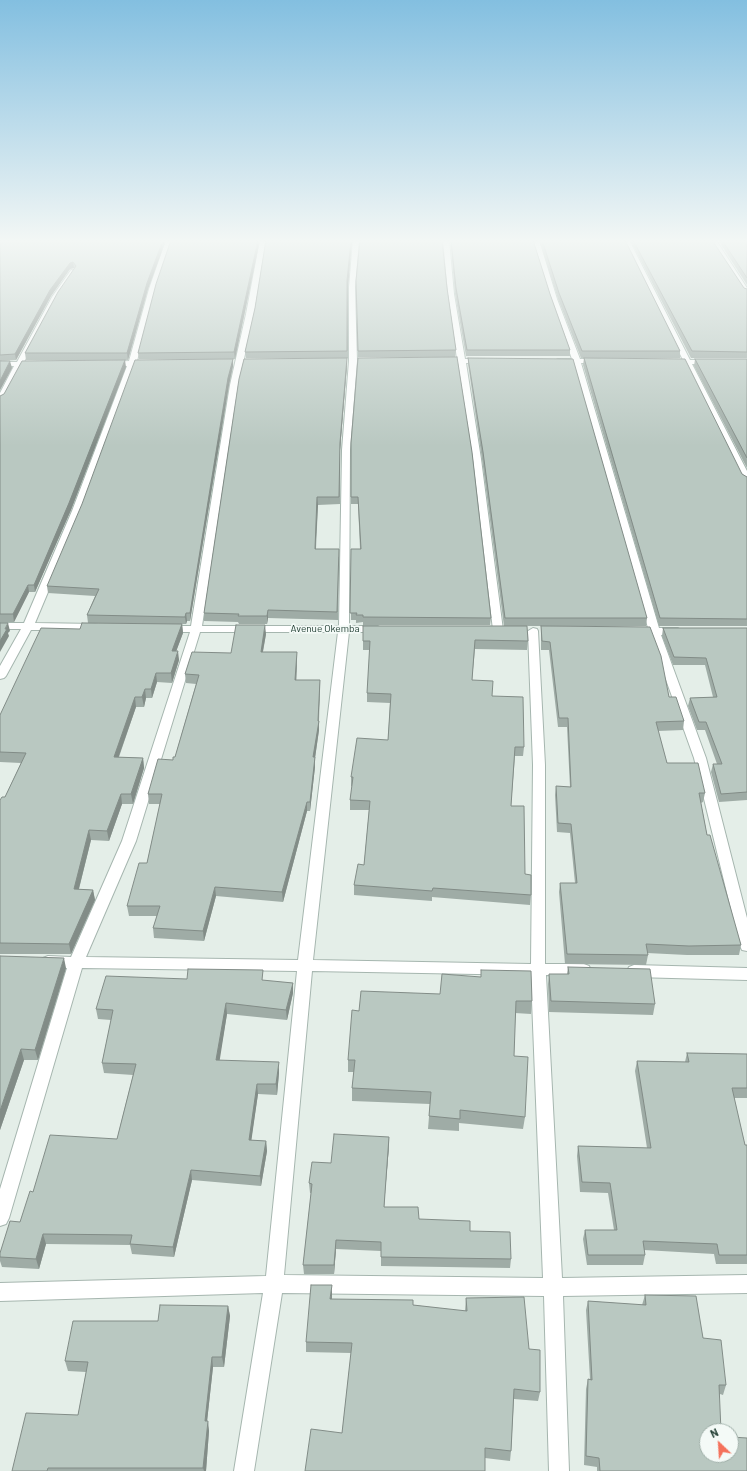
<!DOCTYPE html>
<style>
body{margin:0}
#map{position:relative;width:747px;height:1471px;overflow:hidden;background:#e4eee8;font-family:Barlow,sans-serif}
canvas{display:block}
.north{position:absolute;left:699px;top:1423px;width:40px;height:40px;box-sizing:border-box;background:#f4faf7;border:1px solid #a0b0a9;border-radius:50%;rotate:335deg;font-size:11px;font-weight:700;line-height:16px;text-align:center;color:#234035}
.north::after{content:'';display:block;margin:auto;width:14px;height:18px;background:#f4715b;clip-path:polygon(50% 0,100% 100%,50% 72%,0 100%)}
</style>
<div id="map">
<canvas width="747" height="1471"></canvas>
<div class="north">N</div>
</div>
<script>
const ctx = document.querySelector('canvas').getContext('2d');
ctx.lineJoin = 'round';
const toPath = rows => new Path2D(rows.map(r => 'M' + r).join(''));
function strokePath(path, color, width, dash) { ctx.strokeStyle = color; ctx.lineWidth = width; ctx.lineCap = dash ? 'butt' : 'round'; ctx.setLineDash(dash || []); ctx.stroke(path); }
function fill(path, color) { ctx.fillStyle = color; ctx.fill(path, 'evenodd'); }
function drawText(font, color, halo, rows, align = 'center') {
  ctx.font = font + ' Barlow,sans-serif'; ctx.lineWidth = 3.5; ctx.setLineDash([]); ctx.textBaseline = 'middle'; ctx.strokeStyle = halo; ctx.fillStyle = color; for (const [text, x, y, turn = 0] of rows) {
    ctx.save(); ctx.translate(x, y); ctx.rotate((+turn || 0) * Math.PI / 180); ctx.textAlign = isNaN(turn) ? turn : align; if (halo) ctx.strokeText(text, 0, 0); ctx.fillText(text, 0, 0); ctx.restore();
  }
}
const street = toPath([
 [166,240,172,240,155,289,137,361,150,361,154,363,150,365,135,366,82,511,35,623,96,624,101,627,96,630,31,630,6,676,4,678,0,679,0,666,21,629,0,629,0,623,24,623,72,511,127,366,110,366,106,364,110,362,129,361,149,289,166,240],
 [260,240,266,240,254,314,238,385,202,626,339,626,342,450,349,361,349,287,353,240,359,240,355,287,357,361,350,450,349,626,378,626,383,629,378,632,349,632,313,960,531,964,533,765,528,631,533,628,537,629,538,631,545,765,545,964,584,964,589,966,591,970,589,974,584,976,546,975,562,1278,747,1275,747,1293,563,1296,569,1471,549,1471,544,1296,282,1293,254,1471,234,1471,263,1293,0,1301,0,1283,266,1276,297,971,82,968,9,1218,6,1224,0,1226,0,1189,67,968,48,968,43,966,41,962,43,958,48,956,71,957,122,841,190,632,166,632,161,629,166,626,191,626,230,385,246,314,260,240],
 [200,632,338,632,298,960,86,957,136,841,200,632],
 [312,971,531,975,543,1278,284,1275,312,971],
 [443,240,449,240,454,294,465,359,484,359,488,361,484,363,466,363,481,459,503,630,498,633,493,630,473,459,458,363,442,363,438,361,442,359,457,359,448,294,443,240],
 [533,240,539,240,557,299,580,359,600,359,604,361,600,363,581,363,659,628,678,628,683,631,678,634,661,635,706,758,747,918,747,951,742,950,740,946,694,758,650,635,636,635,631,632,636,629,648,628,574,363,558,363,554,361,558,359,572,359,551,299,533,240],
 [623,240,629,240,690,360,712,360,716,362,712,364,692,364,747,471,747,483,742,480,685,364,670,364,666,362,670,360,683,360,623,240],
 [710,240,716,240,747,288,747,295,744,293,710,240],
 [71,270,76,271,58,297,24,362,36,362,40,364,36,366,22,366,4,400,0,402,0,393,14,366,0,366,0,362,17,362,52,297,71,270],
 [634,965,747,968,747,980,634,977,629,975,627,971,629,967,634,965]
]);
const wall = toPath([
 [0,240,166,240,148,289,128,360,26,360,25,353,75,269,74,268,70,269,51,296,16,360,1,361,12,368,0,390],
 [260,240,235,359,139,359,138,353],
 [266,240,352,240,348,287,348,358,246,358,245,352,255,308],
 [450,240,533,240,550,294,570,350,570,356,466,356,455,294],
 [539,240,625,240,680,351,680,358,581,358,558,299],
 [630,240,712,240,744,288,747,289,747,358,691,358],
 [718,240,747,240,747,285],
 [356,281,447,288,456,350,455,357,358,357],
 [468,358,647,618,646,626,504,626,482,459,468,364],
 [584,358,742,474,747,477,747,626,659,626,583,365],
 [233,359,233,366,229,385,190,621,187,621,186,624,182,624,183,633,176,651,179,660,172,683,157,682,152,698,146,698,144,707,136,707,119,757,143,758,144,768,133,804,122,804,109,841,91,840,79,889,93,890,95,900,71,954,0,954,0,800,5,797,21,763,0,762,0,715,80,629,150,624,88,623,87,615,95,596,48,593,47,586],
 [695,359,747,359,747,468,694,366],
 [347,365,340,450,340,504,318,505,316,549,339,557,338,620,268,618,267,624,239,624,238,622,204,621,204,613],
 [126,367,71,510,35,592,29,592,14,622,0,622,0,396],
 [351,443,491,618,490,625,363,625,363,622,356,623,356,620,351,620,351,549,360,549,358,504,351,504],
 [363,626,528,641,527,650,475,649,472,680,492,696,524,747,523,756,515,756,511,806,525,874,531,895,530,905,432,897,432,901,354,895,354,885,364,865,369,810,350,810,350,800,352,786,351,786,351,777,388,740,390,703,367,702,367,693,370,650,363,650],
 [541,626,669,697,684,721,683,730,658,731,667,763,705,793,703,802,701,803,707,835,741,945,739,955,687,955,647,953,648,955,646,965,565,964,559,892,560,883,575,883,570,833,557,832,555,795,556,786,570,787,567,727,558,727,549,650,541,650],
 [663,628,747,628,747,800,719,802,711,772,713,764,717,764,705,730,697,730,688,706,690,698,713,697,705,665,673,665,662,636],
 [266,634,263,652,297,660,296,680,320,680,320,689,319,721,319,730,315,758,315,767,310,811,307,811,283,902,216,896,204,941,154,938,153,928,157,916,129,916,127,906,147,863,160,804,149,804,148,794,175,757,196,684,186,683,185,674,231,653],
 [0,956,66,968,38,1060,24,1060,0,1130],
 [568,967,655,1004,653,1015,549,1012,548,984,549,974,567,974],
 [481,970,532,1001,531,1014,515,1013,514,1056,525,1117,523,1129,459,1123,459,1131,428,1129,430,1104,352,1101,352,1088,354,1072,348,1072,348,1060,359,1011,440,994,481,977],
 [187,979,264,981,293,983,293,993,287,1020,227,1014,219,1060,279,1073,277,1095,258,1094,251,1140,266,1141,267,1151,261,1186,192,1180,174,1257,132,1254,130,1245,46,1244,39,1269,2,1267,0,1261,0,1253,20,1222,33,1192,117,1139,133,1075,104,1073,102,1063,111,1020,98,1019,96,1009],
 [687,1053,747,1054,747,1098,734,1098,745,1145,747,1145,747,1264,716,1264,714,1254,644,1250,645,1255,643,1265,587,1265,583,1239,585,1230,614,1230,608,1193,580,1192,577,1156,578,1146,647,1148,635,1071,637,1061,685,1062],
 [389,1137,389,1146,384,1207,419,1219,470,1231,511,1259,510,1268,381,1266,381,1251,336,1249,334,1274,304,1274,303,1265,311,1193,310,1193,309,1183,331,1163],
 [332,1295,332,1299,413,1305,465,1311,466,1298,529,1349,540,1392,538,1401,514,1399,511,1451,510,1461,485,1458,342,1433,351,1353,306,1352,306,1342],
 [645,1295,703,1338,726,1385,723,1395,720,1394,707,1431,747,1471,597,1471,597,1467,584,1465,586,1389,588,1379,590,1379,586,1310,588,1301,642,1305],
 [228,1306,230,1316,224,1367,213,1367,207,1421,209,1431,206,1471,12,1471,78,1415,86,1372,68,1371,65,1361,158,1321]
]);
const shadedWall = toPath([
 [163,240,166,240,148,289,128,360,127,353,147,283],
 [258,240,260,240,235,359,234,352],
 [351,240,352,240,348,287,348,358,347,281],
 [73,262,74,268,70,269,51,296,16,360,15,354,50,290,70,263],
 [347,358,347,365,340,450,340,504,340,443],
 [233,359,233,366,229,385,190,621,190,613,228,378],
 [125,360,126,367,71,510,35,592,34,585],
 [10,361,12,368,0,390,0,381],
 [317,497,318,505,315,556,315,549],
 [28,585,29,592,14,622,13,614],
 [268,610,268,618,267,624,267,616],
 [186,613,187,621,186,624,185,617],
 [8,623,10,631,8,633,9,636,0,652,0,641],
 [182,624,183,633,173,660,172,651],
 [265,625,266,634,261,661,261,652],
 [178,651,179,660,172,683,171,673],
 [297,652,297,660,296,689,295,680],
 [156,673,157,682,152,698,151,689],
 [320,680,320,689,318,725,319,721,319,730,315,758,315,767,310,811,310,802,313,757,318,721],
 [145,689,146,698,144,707,142,697],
 [135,697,136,707,115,767,114,757],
 [143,758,144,768,133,804,131,794],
 [121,794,122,804,109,841,107,831],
 [307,802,307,811,283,902,282,892],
 [89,830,91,840,76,900,74,889],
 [215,887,216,896,204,941,203,931],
 [93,890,95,900,71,954,69,944],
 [64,958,66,968,38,1060,35,1050],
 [293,983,293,993,287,1020,286,1010],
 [226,1003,227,1014,218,1071,216,1060],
 [21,1049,24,1060,0,1130,0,1111],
 [279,1062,279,1073,277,1095,276,1084],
 [257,1084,258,1094,250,1150,249,1140],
 [389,1137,389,1146,383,1216,384,1207],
 [266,1141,267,1151,261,1186,260,1176],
 [191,1170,192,1180,174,1257,173,1247],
 [43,1234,46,1244,39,1269,36,1259],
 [336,1240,336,1249,334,1274,334,1265],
 [332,1285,332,1295,331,1309,330,1299],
 [228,1306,230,1316,224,1367,222,1357],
 [212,1357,213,1367,206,1431,205,1421],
 [208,1421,209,1431,206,1471,204,1471,203,1468]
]);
const building = toPath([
 [0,240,163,240,147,283,127,353,25,353,58,292,76,266,73,262,70,263,50,290,15,354,0,355,0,240],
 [171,240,258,240,234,352,138,353,156,284,171,240],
 [266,240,351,240,347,281,347,351,245,352,255,308,266,240],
 [360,240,442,240,447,288,456,350,358,351,356,281,360,240],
 [451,240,533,240,550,294,570,350,467,350,456,288,451,240],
 [542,240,625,240,680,351,582,351,559,293,542,240],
 [633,240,712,240,744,288,747,289,747,352,692,351,633,240],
 [722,240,747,240,747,278,722,240],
 [457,357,472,452,491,618,363,617,363,615,356,615,357,613,350,613,351,549,361,549,358,497,351,497,351,443,358,358,457,357],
 [347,358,340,443,339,497,317,497,315,549,339,549,337,612,268,610,267,616,238,616,239,614,204,613,239,379,244,359,347,358],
 [468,358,573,359,647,618,505,618,483,452,468,358],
 [584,358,685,359,742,474,747,477,747,619,660,618,584,358],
 [233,359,228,378,190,613,186,613,185,617,87,615,99,589,47,586,82,504,135,360,233,359],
 [695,359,747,359,747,458,695,359],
 [125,360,69,503,34,585,28,585,13,614,0,614,0,396,4,394,22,361,125,360],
 [0,361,10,361,0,381,0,361],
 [0,623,8,623,5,629,7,629,0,641,0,623],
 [82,623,182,624,172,651,178,651,171,673,156,673,151,689,145,689,142,697,135,697,114,757,143,758,131,794,121,794,107,831,89,830,74,889,93,890,69,944,0,943,0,800,2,797,5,797,26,753,0,752,0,715,41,628,80,629,82,623],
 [236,625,265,625,261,652,297,652,295,680,320,680,318,721,319,721,313,757,315,757,310,802,307,802,282,892,215,887,203,931,153,928,160,906,127,906,139,863,147,863,162,794,148,794,158,759,173,760,173,757,175,757,199,675,185,674,192,652,231,653,236,625],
 [363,626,527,626,528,641,475,640,472,680,493,681,492,696,523,697,524,747,515,747,511,806,524,806,525,874,531,875,531,895,433,888,432,891,354,885,358,864,364,865,370,801,350,800,353,777,351,777,357,738,388,740,391,694,367,693,370,641,363,641,363,626],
 [541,626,650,627,661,656,669,697,676,697,684,721,656,722,667,763,698,763,705,793,699,793,707,835,710,835,741,945,689,946,646,944,648,955,567,954,560,883,577,883,571,824,558,823,556,786,571,787,568,718,559,718,550,642,542,641,541,626],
 [663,628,747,628,747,792,721,794,713,764,722,764,706,722,699,722,690,698,717,697,706,658,674,657,663,628],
 [0,956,64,958,35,1050,21,1049,0,1111,0,956],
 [568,967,650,969,655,1004,551,1001,549,974,569,974,568,967],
 [188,969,263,970,262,980,293,983,286,1010,226,1003,216,1060,279,1062,276,1084,257,1084,249,1140,266,1141,260,1176,191,1170,173,1247,130,1244,132,1235,43,1234,36,1259,0,1257,0,1253,10,1221,20,1222,30,1191,33,1192,50,1135,117,1139,136,1064,102,1063,113,1010,96,1009,106,976,187,979,188,969],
 [481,970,531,971,532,1001,516,1001,514,1056,528,1057,525,1117,460,1110,460,1119,429,1116,431,1092,352,1088,355,1060,348,1060,352,1010,359,1011,361,991,440,994,442,974,481,977,481,970],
 [687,1053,747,1054,747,1088,732,1088,745,1145,747,1145,747,1255,719,1255,717,1244,643,1241,645,1255,588,1255,585,1230,617,1230,610,1183,582,1182,578,1146,651,1148,637,1061,689,1062,687,1053],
 [334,1134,389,1137,384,1207,418,1207,419,1219,470,1221,470,1231,510,1232,511,1259,381,1257,381,1242,336,1240,334,1265,303,1265,312,1184,309,1183,312,1162,331,1163,334,1134],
 [311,1285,332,1285,330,1299,413,1300,413,1305,467,1311,466,1298,524,1297,529,1349,540,1350,540,1392,514,1389,511,1451,485,1448,485,1471,305,1471,311,1429,342,1433,352,1343,306,1342,311,1285],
 [645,1295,696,1296,703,1338,721,1340,726,1385,719,1385,721,1431,707,1431,707,1455,731,1455,731,1437,747,1438,747,1471,600,1471,599,1458,586,1456,588,1379,592,1380,588,1301,646,1305,645,1295],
 [160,1305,228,1306,222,1357,212,1357,205,1421,208,1421,203,1468,48,1468,47,1471,12,1471,26,1413,78,1415,88,1362,65,1361,73,1321,158,1321,160,1305]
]);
const streetNames = [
 ["Avenue Okemba",325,629]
];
strokePath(street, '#a6b6af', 2);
fill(street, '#fff');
fill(wall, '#9faca6');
fill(shadedWall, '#828c87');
fill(building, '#b9c8c1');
strokePath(building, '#828c87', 1);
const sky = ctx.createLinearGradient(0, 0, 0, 446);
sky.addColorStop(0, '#83bfe0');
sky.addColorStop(0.54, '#f3f7f5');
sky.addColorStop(1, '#f3f7f500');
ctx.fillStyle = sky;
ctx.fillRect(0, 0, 747, 446);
drawText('10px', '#234035', '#f4faf7', streetNames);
</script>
